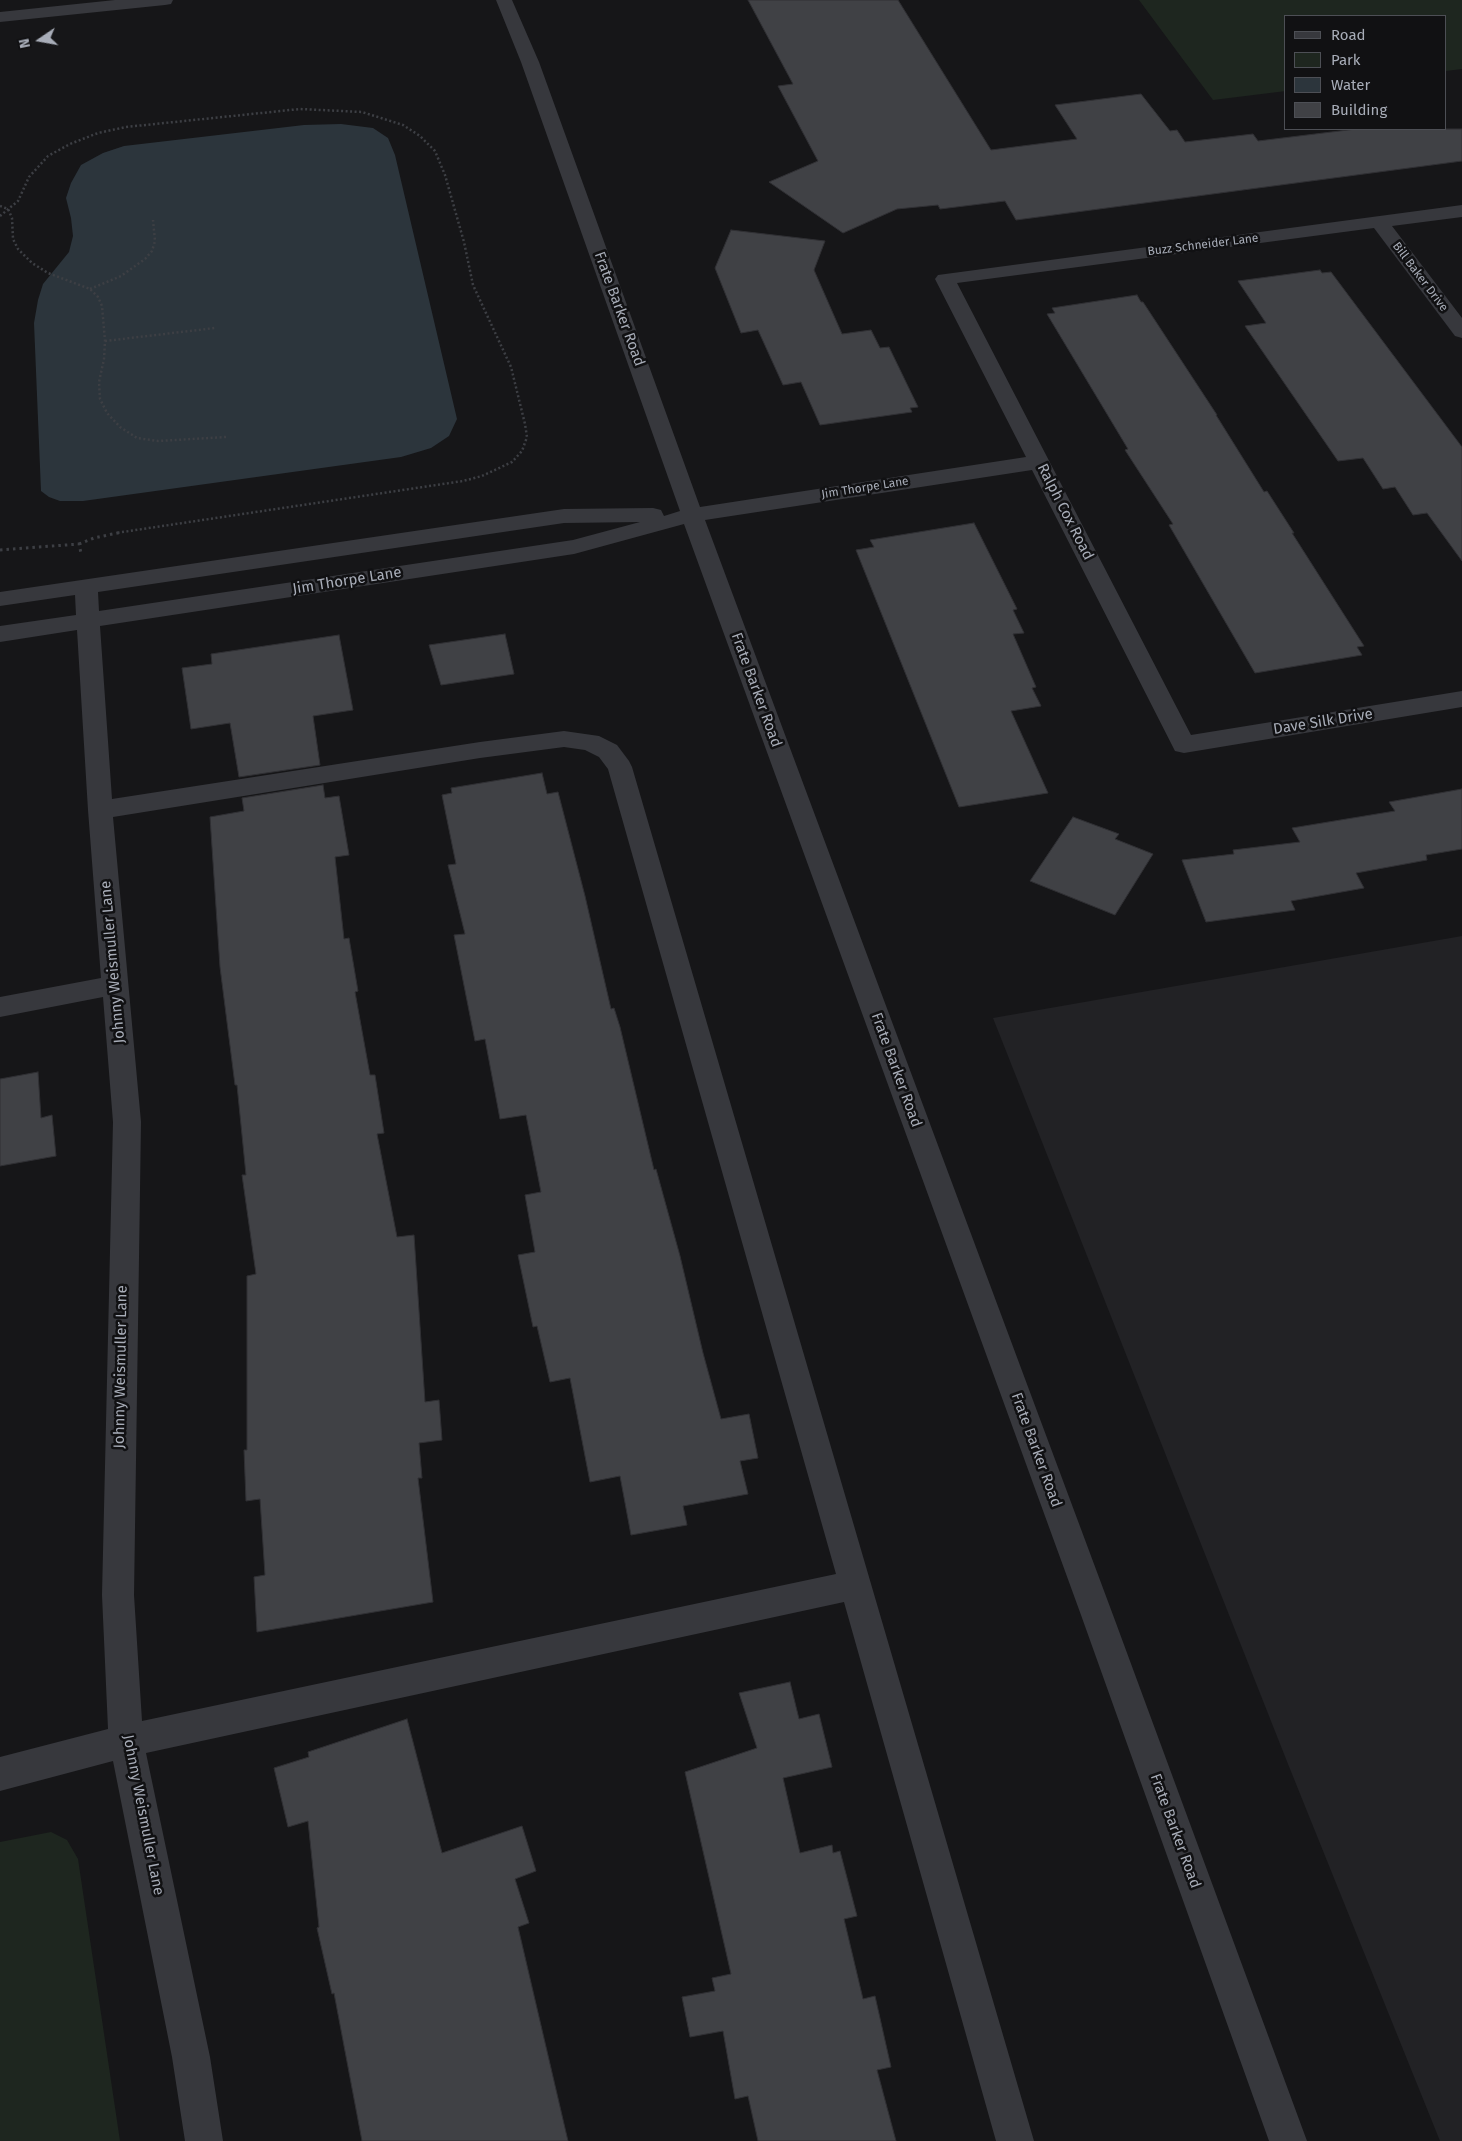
<!DOCTYPE html>
<style>
body{margin:0}
#map{position:relative;width:1462px;height:2141px;overflow:hidden;background:#161618;font-family:"Fira Sans",sans-serif}
canvas{display:block}
.legend{position:absolute;left:1284px;top:15px;width:162px;height:115px;box-sizing:border-box;background:#111113;border:1px solid #4d4f55;margin:0;padding:6px 9px;list-style:none;font-size:15px;color:#a8adb8}
.legend li{display:flex;align-items:center;gap:10px;height:25px}
.legend b{width:25px;border:1px solid #4d4f55}
.north{position:absolute;left:15px;top:15px;width:50px;height:50px;-webkit-text-stroke:4px #111113;paint-order:stroke;rotate:258deg;font-size:14px;font-weight:700;line-height:20px;text-align:center;color:#a8adb8}
.north::after{content:'';display:block;margin:auto;width:18px;height:22px;background:#a8adb8;clip-path:polygon(50% 0,100% 100%,50% 72%,0 100%)}
</style>
<div id="map">
<canvas width="1462" height="2141"></canvas>
<ul class="legend">
<li><b style="height:6px;background:#37383d"></b>Road</li>
<li><b style="height:14px;background:#1e261f"></b>Park</li>
<li><b style="height:14px;background:#2c353c"></b>Water</li>
<li><b style="height:14px;background:#404145"></b>Building</li>
</ul>
<div class="north">N</div>
</div>
<script>
const ctx = document.querySelector('canvas').getContext('2d');
ctx.lineJoin = 'round';
function fill(path, color) { ctx.fillStyle = color; ctx.fill(path, 'evenodd'); }
const toPath = rows => new Path2D(rows.map(r => 'M' + r).join(''));
function strokePath(path, color, width, dash) { ctx.strokeStyle = color; ctx.lineWidth = width; ctx.lineCap = dash ? 'butt' : 'round'; ctx.setLineDash(dash || []); ctx.stroke(path); }
function drawText(font, color, halo, rows, align = 'center') {
  ctx.font = font + ' "Fira Sans",sans-serif'; ctx.lineWidth = 5; ctx.setLineDash([]); ctx.textBaseline = 'middle'; ctx.strokeStyle = halo; ctx.fillStyle = color; for (const [text, x, y, turn = 0] of rows) {
    ctx.save(); ctx.translate(x, y); ctx.rotate((+turn || 0) * Math.PI / 180); ctx.textAlign = isNaN(turn) ? turn : align; if (halo) ctx.strokeText(text, 0, 0); ctx.fillText(text, 0, 0); ctx.restore();
  }
}
const built = toPath([
 [1462,936,1462,2141,1440,2141,1288,1764,993,1018]
]);
const green = toPath([
 [1139,0,1462,0,1462,69,1446,71,1446,16,1286,16,1286,91,1213,100],
 [51,1832,67,1840,78,1859,120,2141,0,2141,0,1842]
]);
const water = toPath([
 [341,124,373,128,388,138,395,155,457,419,449,436,431,448,401,457,83,501,60,501,49,497,41,491,34,323,38,300,43,284,69,252,73,236,71,218,66,198,71,183,81,165,103,153,124,146,304,125]
]);
const building = toPath([
 [748,0,898,0,991,150,1077,139,1055,105,1141,94,1170,131,1177,130,1185,142,1253,134,1258,141,1356,129,1462,129,1462,161,1016,220,1005,201,940,209,938,205,897,209,843,233,769,182,818,161,778,86,793,84,748,0],
 [731,230,825,241,814,270,842,334,871,330,880,348,889,347,918,407,910,408,912,412,820,425,801,382,783,385,758,330,741,333,715,268,731,230],
 [1320,270,1322,273,1331,272,1462,447,1462,561,1427,513,1413,515,1395,487,1383,489,1363,458,1338,461,1245,326,1266,323,1238,281,1320,270],
 [1137,295,1141,302,1143,302,1217,415,1216,415,1264,492,1267,491,1294,533,1292,533,1364,646,1357,647,1362,655,1255,673,1169,525,1173,524,1125,450,1128,449,1047,314,1055,313,1052,308,1137,295],
 [974,523,1017,609,1013,610,1024,633,1013,634,1036,687,1032,688,1041,706,1011,711,1048,793,959,807,856,550,874,547,870,540,974,523],
 [505,634,514,674,441,685,429,645,505,634],
 [339,635,353,710,313,716,320,765,239,777,230,723,191,729,182,668,212,664,211,654,339,635],
 [542,773,547,794,558,792,585,896,611,1009,614,1008,620,1027,654,1170,656,1169,680,1256,703,1353,721,1419,749,1414,758,1458,740,1461,748,1494,683,1506,687,1525,631,1535,620,1476,590,1482,570,1378,550,1382,537,1326,533,1327,518,1255,535,1252,525,1195,541,1192,526,1115,500,1119,485,1039,475,1041,454,935,465,934,448,865,456,864,442,795,452,793,451,788,542,773],
 [323,785,325,798,339,796,349,855,335,857,344,939,349,938,358,991,355,992,370,1075,375,1075,384,1133,377,1134,397,1237,414,1235,425,1402,439,1400,442,1440,419,1443,422,1478,418,1478,433,1602,257,1632,254,1577,265,1575,260,1499,246,1501,244,1450,247,1450,247,1276,256,1274,242,1175,246,1175,237,1085,235,1085,220,967,210,817,244,811,242,798,323,785],
 [1462,789,1462,849,1426,855,1427,860,1356,873,1364,888,1291,901,1295,910,1206,922,1182,860,1234,854,1233,850,1300,842,1292,828,1395,811,1389,802,1462,789],
 [1073,817,1119,834,1115,839,1153,854,1115,915,1030,881,1073,817],
 [38,1072,41,1118,52,1115,56,1156,0,1166,0,1079,38,1072],
 [790,1682,799,1719,819,1714,832,1767,783,1778,800,1853,832,1845,833,1853,840,1851,857,1916,844,1919,863,1999,875,1996,891,2067,877,2070,896,2141,758,2141,748,2096,735,2099,723,2031,690,2037,682,1997,715,1991,712,1978,731,1974,685,1772,757,1748,739,1693,790,1682],
 [407,1719,442,1853,522,1826,536,1871,515,1879,529,1923,518,1927,568,2141,362,2141,334,1993,332,1994,317,1928,319,1927,308,1821,288,1827,274,1768,309,1757,308,1752,407,1719]
]);
const pathFar1 = toPath([
 [0,206,8,209,12,218,13,239,18,249,32,263,48,273,90,289,98,297,102,306,105,341,104,359,99,382,100,399,107,413,120,427,137,438,158,441,226,437],
 [0,216,18,201,29,177,48,156,70,144,98,133,126,127,300,109,362,112,403,125,420,136,435,151,445,175,464,242,473,285,511,367,525,424,527,437,522,451,512,462,482,476,463,481,116,533],
 [90,289,121,276,145,259,152,251,155,241,153,220],
 [105,341,215,328]
]);
const path = toPath([
 [79,544,94,538,122,532],
 [0,550,79,544,81,553]
]);
const minor = toPath([
 [115,0,173,0,171,4,165,5,0,22,0,12,115,0],
 [496,0,512,0,539,62,700,507,1026,457,935,279,938,275,1462,205,1462,217,1392,226,1462,318,1462,338,1455,336,1374,228,957,283,1191,735,1462,691,1462,707,1184,753,1175,751,1032,470,705,520,1113,1615,1307,2141,1269,2141,1081,1615,684,524,574,554,100,626,112,799,480,742,564,731,599,736,617,745,629,761,632,767,1034,2141,996,2141,844,1602,146,1753,210,2057,223,2141,185,2141,172,2057,113,1761,0,1791,0,1757,108,1729,102,1595,113,1122,103,997,0,1017,0,997,101,978,88,810,77,630,0,642,0,626,76,615,75,595,0,606,0,592,564,509,653,508,661,510,664,516,680,511,521,62,496,0],
 [640,522,573,540,99,611,98,592,564,523,640,522],
 [564,747,585,750,599,757,608,769,836,1574,142,1721,134,1595,141,1122,113,817,480,758,564,747]
]);
const farStreetnames = [
 ["Buzz Schneider Lane",1203,245,-7],
 ["Bill Baker Drive",1420,277,53],
 ["Jim Thorpe Lane",865,488,-9]
];
const streetNames = [
 ["Frate Barker Road",619,309,70],
 ["Ralph Cox Road",1065,512,63],
 ["Jim Thorpe Lane",347,581,-9],
 ["Frate Barker Road",756,690,70],
 ["Dave Silk Drive",1323,722,-9],
 ["Johnny Weismuller Lane",113,962,-95],
 ["Frate Barker Road",896,1070,70],
 ["Johnny Weismuller Lane",121,1367,-89],
 ["Frate Barker Road",1036,1450,70],
 ["Johnny Weismuller Lane",143,1815,79],
 ["Frate Barker Road",1175,1831,70]
];
fill(built, '#222225');
fill(green, '#1e261f');
fill(water, '#2c353c');
fill(building, '#404145');
strokePath(building, '#303034', 1);
strokePath(pathFar1, '#3d3f44', 2.5, [2, 2.5]);
strokePath(path, '#3d3f44', 3, [2.5, 4]);
fill(minor, '#37383d');
drawText('12px', '#a8adb8', '#111113', farStreetnames);
drawText('15px', '#a8adb8', '#111113', streetNames);
</script>
